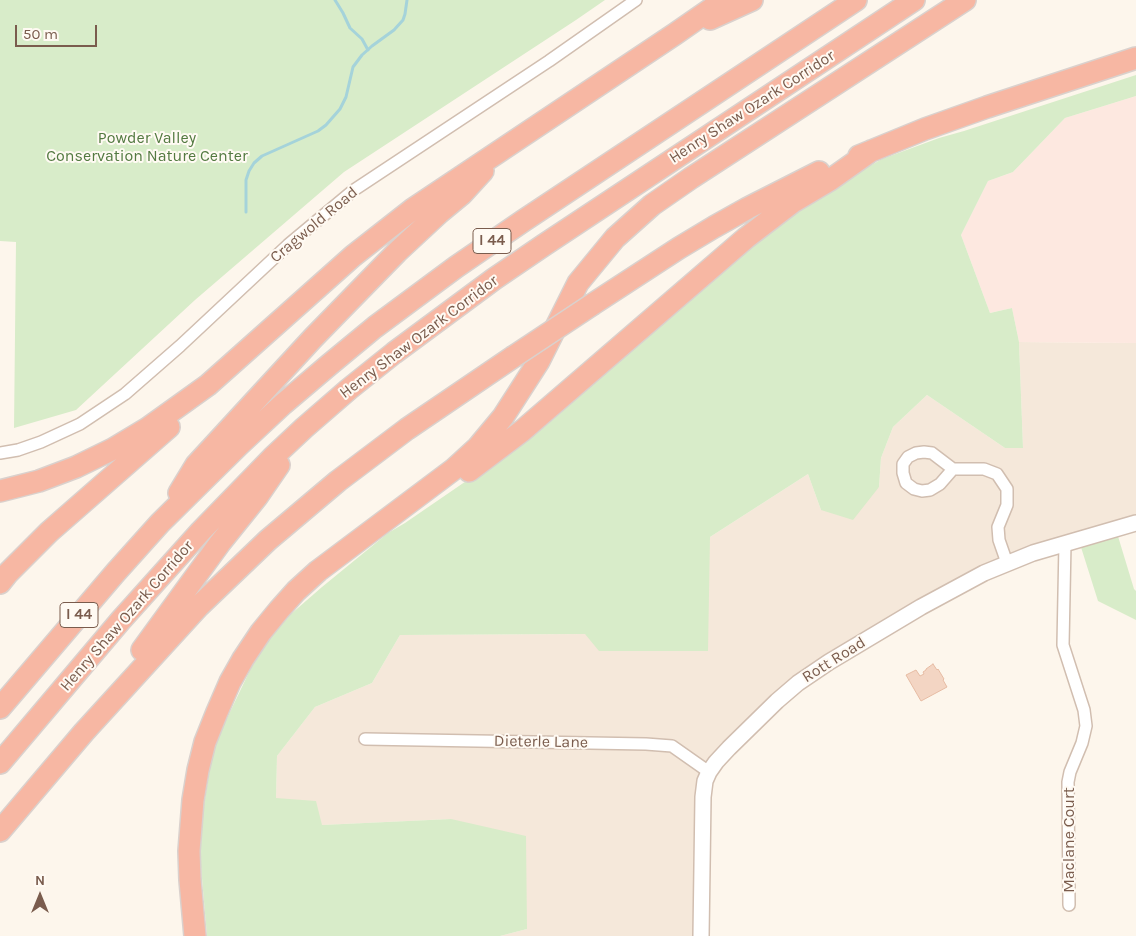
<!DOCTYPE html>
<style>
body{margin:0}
#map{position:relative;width:1136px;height:936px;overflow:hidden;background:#fdf6ec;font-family:Karla,sans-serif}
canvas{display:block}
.north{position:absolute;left:15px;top:871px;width:50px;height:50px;-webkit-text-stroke:4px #fffaf3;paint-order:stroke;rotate:0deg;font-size:14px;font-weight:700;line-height:20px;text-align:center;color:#7a5c4d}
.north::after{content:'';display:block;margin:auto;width:18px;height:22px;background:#7a5c4d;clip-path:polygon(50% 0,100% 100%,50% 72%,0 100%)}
.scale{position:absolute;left:15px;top:25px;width:82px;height:22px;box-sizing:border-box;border:2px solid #7a5c4d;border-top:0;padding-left:6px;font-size:15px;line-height:18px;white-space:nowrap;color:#7a5c4d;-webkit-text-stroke:4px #fffaf3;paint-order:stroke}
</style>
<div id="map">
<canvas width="1136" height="936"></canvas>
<div class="north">N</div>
<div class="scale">50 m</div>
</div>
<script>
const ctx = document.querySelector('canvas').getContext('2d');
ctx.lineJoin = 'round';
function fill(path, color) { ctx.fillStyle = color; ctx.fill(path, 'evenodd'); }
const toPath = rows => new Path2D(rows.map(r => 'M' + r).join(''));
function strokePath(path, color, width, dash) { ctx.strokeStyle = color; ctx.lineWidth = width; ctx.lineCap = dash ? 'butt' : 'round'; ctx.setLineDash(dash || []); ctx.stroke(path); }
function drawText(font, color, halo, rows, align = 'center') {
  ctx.font = font + ' Karla,sans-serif'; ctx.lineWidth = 4; ctx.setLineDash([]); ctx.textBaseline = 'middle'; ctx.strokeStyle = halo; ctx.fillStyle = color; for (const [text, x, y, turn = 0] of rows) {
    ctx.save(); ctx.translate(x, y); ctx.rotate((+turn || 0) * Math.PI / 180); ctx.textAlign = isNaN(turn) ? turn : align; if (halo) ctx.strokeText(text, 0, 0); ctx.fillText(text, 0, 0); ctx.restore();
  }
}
const residential = toPath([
 [1019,342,1136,343,1136,514,1059,537,991,561,820,663,714,754,694,936,500,936,527,929,451,819,322,825,276,798,277,756,315,707,372,683,400,635,585,634,710,537,808,474,821,510,879,487,881,458,893,427,927,395,1005,448,1023,448]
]);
const commercial = toPath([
 [1136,96,1136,343,1019,342,1012,308,990,313,961,235,988,181,1013,172,1065,118]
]);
const green = toPath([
 [0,0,605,0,576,20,344,172,195,300,76,410,14,428,16,242,0,241],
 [1136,75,1136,96,1065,118,1013,172,988,181,961,235,990,313,1012,308,1019,342,1023,448,1005,448,927,395,893,427,881,458,879,487,853,520,821,510,808,474,710,537,708,651,599,651,585,634,400,635,372,683,315,707,277,756,276,798,316,801,322,825,451,819,526,836,527,929,500,936,207,936,201,867,201,845,203,811,210,768,218,737,251,668,272,636,291,614,322,587,388,533,405,523,542,429,726,269,780,221,832,187,882,159,939,138,964,131],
 [1117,533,1134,589,1136,591,1136,620,1098,601,1080,544]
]);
const stream = toPath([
 [335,0,343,13,350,28,362,39,368,50],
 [246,212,246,180,249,171,254,163,262,156,318,131,326,125,340,109,346,97,353,67,362,55,372,46,394,30,403,20,405,14,407,0]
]);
const building = toPath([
 [933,664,937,670,938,669,944,679,943,680,947,687,921,701,906,675,916,670,920,676,924,674,923,672,926,670,926,669,933,664]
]);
const minor = toPath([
 [0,453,18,450,41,442,80,424,125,394,180,346,288,245,354,190,549,61,636,0],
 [953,469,940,484,930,490,922,491,914,489,906,483,903,473,903,464,908,457,916,453,924,452,932,453,953,469,984,469,997,474,1007,489,1007,505,998,527,999,540,1007,563],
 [1065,543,1063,645,1084,710,1086,726,1082,743,1070,772,1068,782,1069,905],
 [365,739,646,744,672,746,709,772]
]);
const tertiary = toPath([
 [701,936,703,797,705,781,709,772,716,762,729,748,777,701,798,683,829,662,921,607,984,573,1033,553,1136,523]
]);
const motorway = toPath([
 [710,19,752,0],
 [859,156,925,129,987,107,1136,58],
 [593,304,679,248,714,227,748,208,819,172],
 [469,471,522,431,551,406,746,238,793,202,830,180,871,151],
 [0,491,39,481,76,467,113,449,148,428,208,385,353,256,413,209,675,34,724,0],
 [179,493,196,465,313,338,397,252,439,213,462,194,483,171],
 [0,583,8,573,49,532,169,427],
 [142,650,220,543,257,497,279,465],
 [0,708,116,572,160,523,239,445,283,404,329,365,375,327,456,267,523,221,856,0],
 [0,763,121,620,201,531,272,458,304,428,349,389,394,353,494,279,544,245,914,0],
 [0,831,84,732,199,606,268,540,338,481,407,429,513,357],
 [195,936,190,880,189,851,193,800,198,770,205,742,217,712,230,682,243,659,261,632,279,610,296,591,318,571,454,469,478,447,503,417,539,361,578,283,615,238,652,205,691,178,965,0]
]);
const motorwayBridge = toPath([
 [513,357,593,304]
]);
const shields = [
 [492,241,38],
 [79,615,38]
];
const shieldNames = [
 ["I 44",492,241],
 ["I 44",79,615]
];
const streetNames = [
 ["Henry Shaw Ozark Corridor",752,107,-33],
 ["Cragwold Road",314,225,-40],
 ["Henry Shaw Ozark Corridor",419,337,-37],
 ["Henry Shaw Ozark Corridor",127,616,-49],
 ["Rott Road",834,660,-32],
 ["Dieterle Lane",541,742,1],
 ["Maclane Court",1069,840,-90]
];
const parkNames = [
 ["Powder Valley",147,138],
 ["Conservation Nature Center",147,156]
];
fill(residential, '#f5e8da');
fill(commercial, '#fde8e0');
fill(green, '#d8ecc9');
strokePath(stream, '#a5d3da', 3);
fill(building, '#f3d5c3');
strokePath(building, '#e6bba3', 1);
strokePath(minor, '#d1beb0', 14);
strokePath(tertiary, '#d1beb0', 18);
strokePath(motorway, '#dad1cd', 24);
strokePath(minor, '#fff', 11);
strokePath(tertiary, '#fff', 15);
strokePath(motorway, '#f7b7a3', 21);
strokePath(motorwayBridge, '#dad1cd', 24, []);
strokePath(motorwayBridge, '#f7b7a3', 21);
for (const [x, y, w] of shields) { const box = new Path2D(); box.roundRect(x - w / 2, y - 12.5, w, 25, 4); ctx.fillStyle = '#fffaf3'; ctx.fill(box); strokePath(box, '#7a5c4d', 1); }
drawText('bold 15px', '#7a5c4d', null, shieldNames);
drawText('16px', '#7a5c4d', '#fffaf3', streetNames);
drawText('16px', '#537a41', '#fffaf3', parkNames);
</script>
